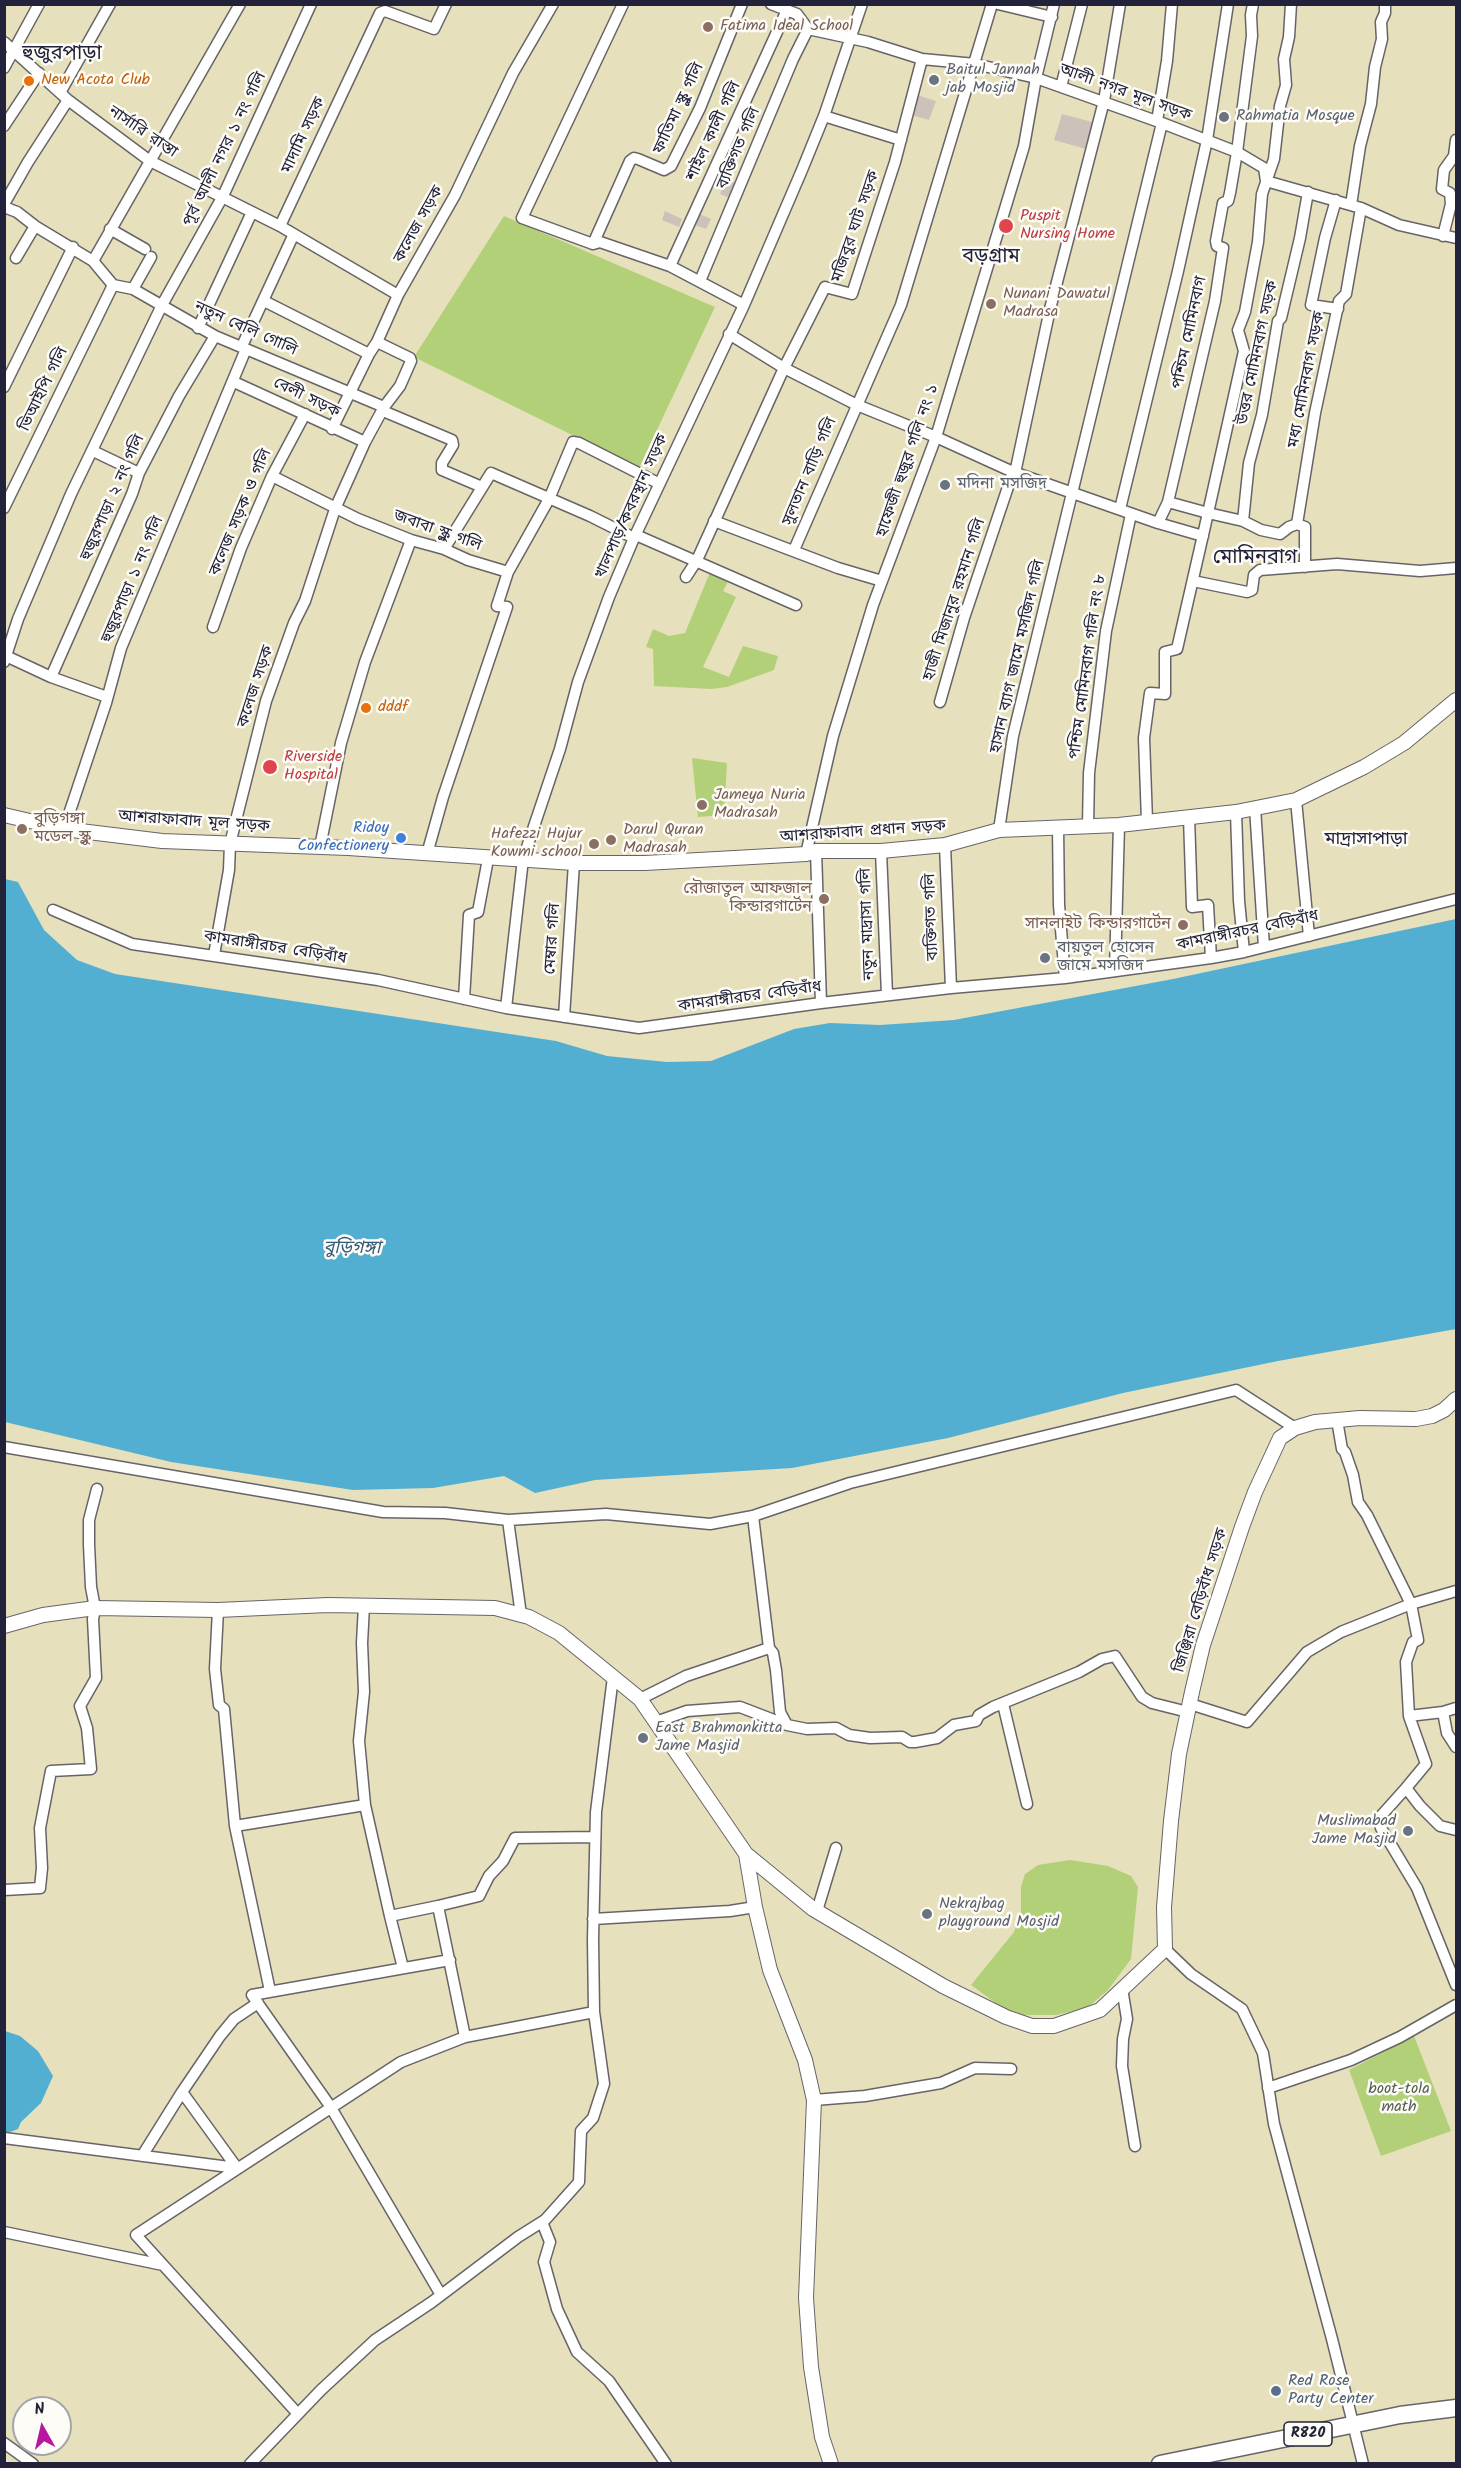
<!DOCTYPE html>
<meta charset="utf-8">
<style>
body{margin:0}
#map{position:relative;width:1461px;height:2468px;overflow:hidden;background:#e6e0bc;font-family:Kalam,sans-serif}
canvas{display:block}
.frame{position:absolute;inset:0;border:6px solid #22223b;pointer-events:none}
.north{position:absolute;left:12px;top:2396px;width:60px;height:60px;box-sizing:border-box;background:#fdfcf7;border:2px solid #a5a5ac;border-radius:50%;rotate:352deg;font-size:16px;font-weight:700;line-height:24px;text-align:center;color:#22223b}
.north::after{content:'';display:block;margin:auto;width:21px;height:27px;background:#b5179e;clip-path:polygon(50% 0,100% 100%,50% 72%,0 100%)}
</style>
<div id="map">
<canvas width="1461" height="2468"></canvas>
<div class="frame"></div>
<div class="north">N</div>
</div>
<script>
const ctx = document.querySelector('canvas').getContext('2d');
ctx.lineJoin = 'round';
function fill(path, color) { ctx.fillStyle = color; ctx.fill(path, 'evenodd'); }
const toPath = rows => new Path2D(rows.map(r => 'M' + r).join(''));
function strokePath(path, color, width, dash) { ctx.strokeStyle = color; ctx.lineWidth = width; ctx.lineCap = dash ? 'butt' : 'round'; ctx.setLineDash(dash || []); ctx.stroke(path); }
function drawText(font, color, halo, rows, align = 'center') {
  ctx.font = font + ' Kalam,"Noto Sans Bengali",sans-serif'; ctx.lineWidth = 5; ctx.setLineDash([]); ctx.textBaseline = 'middle'; ctx.strokeStyle = halo; ctx.fillStyle = color; for (const [text, x, y, turn = 0] of rows) {
    ctx.save(); ctx.translate(x, y); ctx.rotate((+turn || 0) * Math.PI / 180); ctx.textAlign = isNaN(turn) ? turn : align; if (halo) ctx.strokeText(text, 0, 0); ctx.fillText(text, 0, 0); ctx.restore();
  }
}
const industrial = toPath([
 [917,95,936,101,929,120,911,115],
 [1062,114,1096,123,1086,149,1054,140],
 [714,174,740,185,734,200,720,194,722,189,709,183],
 [665,211,682,219,679,227,662,220],
 [697,213,711,219,706,229,692,224]
]);
const green = toPath([
 [504,216,715,307,639,468,414,357],
 [711,570,730,578,723,591,736,597,703,667,729,677,743,646,778,656,774,670,727,687,711,689,654,686,653,649,646,647,653,629,669,636,685,633],
 [692,758,727,763,724,815,698,817],
 [1070,1860,1108,1866,1131,1876,1138,1887,1131,1959,1108,1990,1087,2008,1056,2015,1022,2015,1001,2007,971,1985,1014,1932,1021,1913,1021,1887,1025,1874,1038,1865],
 [1414,2036,1451,2131,1381,2156,1349,2070]
]);
const water = toPath([
 [5,879,18,882,44,930,77,960,115,974,556,1041,607,1056,667,1062,711,1061,794,1029,830,1023,880,1025,954,1020,1173,979,1456,919,1456,1329,1278,1361,1123,1393,948,1438,792,1468,595,1480,535,1493,504,1476,433,1488,353,1490,171,1462,5,1422],
 [5,2031,20,2036,38,2051,53,2076,41,2103,21,2122,18,2129,10,2132,5,2132]
]);
const minor = toPath([
 [623,4,522,218,593,244,600,242,670,266,744,305],
 [771,4,797,14,808,29,868,42,922,59,975,64,1036,78,1162,123,1237,152,1264,168,1266,181,1361,208,1399,225,1456,238],
 [998,4,1052,17],
 [1291,4,1289,37,1284,59,1286,85,1280,106,1274,159,1262,194,1258,242,1245,312,1238,330,1244,351,1208,513,1243,521,1261,530,1280,534,1289,527,1297,524,1305,527,1305,567],
 [4,42,68,100,150,161,280,226,398,295],
 [4,68,39,4],
 [1061,87,1082,4],
 [61,91,110,4],
 [824,116,901,140],
 [1157,121,1167,61,1172,4],
 [4,126,39,73],
 [1336,200,1325,238,1311,305,1338,309],
 [4,204,28,162,68,100],
 [1351,205,1360,146,1371,104,1375,67,1382,39,1381,22,1385,13,1385,4],
 [4,207,17,212,35,226,93,261,113,285,133,289,215,336,384,407],
 [280,226,380,13,385,11,434,29,446,4],
 [110,229,145,249],
 [1443,236,1451,204,1450,193,1442,189,1444,170,1454,156,1456,140],
 [593,244,630,161,634,158,638,159,664,170,671,166,700,108,742,4],
 [16,258,35,226],
 [93,261,240,4],
 [670,266,787,10],
 [700,281,793,59,808,29],
 [133,289,151,257],
 [264,301,369,354,377,342],
 [198,328,252,212],
 [729,334,784,368,857,405,936,437,1013,472,1158,523,1203,536],
 [242,346,293,236],
 [234,382,365,442],
 [4,387,73,247],
 [383,411,452,440,453,445,442,463,442,470,482,487],
 [332,429,369,354],
 [93,451,139,473],
 [1015,473,1050,309,1104,101,1120,4],
 [272,476,358,519,411,540,444,549,468,560,508,572],
 [4,508,113,285],
 [1120,509,1178,271,1207,140,1228,4],
 [714,521,838,568,882,581],
 [1243,521,1249,463,1262,415,1278,321,1281,318,1300,238,1308,192],
 [1158,523,1168,502,1215,301,1223,248,1217,246,1216,241,1223,203,1228,201,1230,193,1237,152,1252,36,1251,15,1253,4],
 [1297,524,1315,413,1339,301,1346,294,1361,208],
 [636,535,796,605],
 [444,549,491,473,590,516,634,538],
 [794,550,901,305,992,4],
 [686,577,697,560,784,368,825,287,852,294,895,162,922,59],
 [1193,581,1247,592,1252,590,1254,575,1260,570,1337,564,1420,571,1456,568],
 [213,627,241,548,272,476,305,414],
 [6,656,51,677,107,697],
 [4,662,18,619,71,494,162,305,223,196,311,4],
 [51,677,132,494,139,473,179,396,215,336],
 [940,702,964,618,1013,472],
 [1296,800,1309,936],
 [1255,807,1264,947],
 [1236,812,1239,901,1244,952],
 [1189,817,1192,907,1208,905,1211,958],
 [1147,821,1144,738,1150,693,1165,694,1165,652,1177,649,1208,513,1168,502],
 [1088,826,1089,773,1106,631,1131,514],
 [1058,827,1059,905,1065,978],
 [64,829,106,703,121,648,246,349],
 [999,830,1013,736,1162,123],
 [945,845,951,988],
 [320,847,341,743,365,662,411,540],
 [816,851,821,1003],
 [881,851,887,995],
 [427,854,443,797,507,607,497,606,508,572,549,499,573,442,579,443,658,483],
 [806,854,833,736,873,605,936,437,1024,146,1036,78,1054,4],
 [53,910,132,944,378,980,506,1008,639,1028,821,1003,951,988,1065,978,1211,958,1244,952,1456,899],
 [214,955,229,870,230,844,266,701,294,623,305,601,335,509,365,442,384,407,400,386,411,361,410,358,377,342,398,295,455,195,513,73,553,4],
 [1115,971,1119,825],
 [464,999,469,915,478,912,488,859],
 [506,1008,523,859,560,749,578,682,609,597,634,538,744,305,802,170,824,116,862,4],
 [564,1017,574,863],
 [4,1447,383,1512,445,1513,508,1520],
 [753,1516,769,1648],
 [218,1610,215,1669,219,1705,224,1709,235,1826,270,1991],
 [521,1615,508,1520,606,1514,710,1524,753,1516,850,1483,1236,1390,1295,1428],
 [640,1699,686,1676,769,1648,773,1653,776,1670,780,1712,787,1725,807,1729,836,1728,849,1735,870,1738,902,1737,910,1742,915,1742,937,1738,954,1725,976,1721,979,1715,993,1707,1079,1672,1102,1659,1115,1656,1142,1697,1152,1703,1188,1712],
 [1003,1704,1027,1804],
 [1190,1704,1247,1722,1307,1652,1341,1632,1411,1604,1367,1515,1358,1502,1353,1475,1345,1452,1342,1449,1337,1420],
 [1443,1712,1447,1733,1456,1747],
 [1409,1716,1406,1662,1413,1642,1418,1640,1411,1604,1456,1591],
 [656,1722,687,1711,740,1707,787,1725],
 [1406,1788,1426,1764,1409,1716,1443,1712,1456,1708],
 [365,1805,390,1916],
 [235,1826,365,1805,359,1741,364,1692,362,1643,364,1606],
 [1456,1830,1440,1826,1420,1806,1406,1788,1380,1817,1381,1828,1417,1888,1456,1985],
 [4,1890,40,1888,42,1868,40,1828,51,1771,91,1769,87,1728,80,1706,96,1678,93,1619,95,1608,91,1587,89,1545,89,1520,97,1489],
 [438,1906,479,1896,489,1876,503,1861,515,1838,595,1837],
 [817,1911,836,1848],
 [593,1919,730,1911,755,1907],
 [1165,1949,1191,1974,1242,2009,1263,2053,1274,2124,1332,2339,1363,2464],
 [403,1968,390,1916,438,1906,465,2037],
 [1122,1988,1127,2019,1123,2039,1122,2066,1135,2146],
 [1268,2088,1351,2060,1400,2037,1456,2005],
 [814,2100,865,2096,941,2083,975,2068,1011,2069],
 [4,2138,237,2168],
 [142,2156,182,2092],
 [237,2168,182,2092,220,2036,234,2019,258,2003],
 [542,2222,550,2242,544,2262,557,2309,577,2352,609,2381,666,2464],
 [4,2232,163,2265],
 [441,2295,330,2106,252,1995,450,1960],
 [298,2414,136,2235,401,2062,465,2037,594,2012,593,1939,596,1812,613,1677],
 [4,2443,33,2464],
 [250,2464,321,2390,375,2340,432,2302,518,2237,545,2220,579,2182,581,2131,593,2118,604,2084,594,2012]
]);
const tertiary = toPath([
 [4,815,64,829,162,841,348,848,574,863,645,863,806,854,816,851,881,851,945,845,999,830,1119,825,1236,812,1296,800,1364,767,1404,743,1456,700],
 [4,1626,43,1615,95,1608,218,1610,328,1605,495,1608,529,1617,559,1633,640,1699,746,1854,813,1909,943,1986,1006,2017,1032,2026,1054,2026,1100,2010,1165,1949,1164,1907,1171,1821,1179,1754,1192,1692,1203,1645,1242,1527,1255,1492,1280,1438,1295,1428,1315,1422,1360,1418,1416,1419,1432,1416,1444,1410,1456,1399],
 [746,1854,755,1907,770,1970,805,2060,814,2100,806,2298,811,2367,822,2437,831,2464]
]);
const primary = toPath([
 [1160,2464,1400,2415,1456,2408]
]);
const markers = [
 [708,27,6,"#8d6e63"],
 [934,80,6,"#6b7280"],
 [29,81,6,"#e8710a"],
 [1224,117,6,"#6b7280"],
 [1006,226,8,"#e0444e"],
 [991,304,6,"#8d6e63"],
 [945,485,6,"#6b7280"],
 [366,708,6,"#e8710a"],
 [270,767,8,"#e0444e"],
 [702,805,6,"#8d6e63"],
 [22,829,6,"#8d6e63"],
 [401,838,6,"#3f7fe0"],
 [611,840,6,"#8d6e63"],
 [594,844,6,"#8d6e63"],
 [824,899,6,"#8d6e63"],
 [1183,925,6,"#8d6e63"],
 [1045,958,6,"#6b7280"],
 [643,1738,6,"#6b7280"],
 [1408,1831,6,"#6b7280"],
 [927,1914,6,"#6b7280"],
 [1276,2391,6,"#5c6f8a"]
];
const shields = [
 [1308,2434,48]
];
const shieldNames = [
 ["R820",1308,2434]
];
const educationNames = [
 ["Fatima Ideal School",720,27],
 ["Nunani Dawatul",1003,295],
 ["Madrasa",1003,313],
 ["Jameya Nuria",714,796],
 ["Madrasah",714,814],
 ["বুড়িগঙ্গা",34,820],
 ["মডেল স্কুল",34,838],
 ["Darul Quran",623,831],
 ["Madrasah",623,849],
 ["Hafezzi Hujur",582,835,"right"],
 ["Kowmi school",582,853,"right"],
 ["রৌজাতুল আফজাল",812,890,"right"],
 ["কিন্ডারগার্টেন",812,908,"right"],
 ["সানলাইট কিন্ডারগার্টেন",1171,925,"right"]
];
const worshipNames = [
 ["Baitul Jannah",946,71],
 ["jab Mosjid",946,89],
 ["Rahmatia Mosque",1236,117],
 ["মদিনা মসজিদ",957,485],
 ["বায়তুল হোসেন",1057,949],
 ["জামে মসজিদ",1057,967],
 ["East Brahmonkitta",655,1729],
 ["Jame Masjid",655,1747],
 ["Muslimabad",1396,1822,"right"],
 ["Jame Masjid",1396,1840,"right"],
 ["Nekrajbag",939,1905],
 ["playground Mosjid",939,1923]
];
const foodNames = [
 ["New Acota Club",41,81],
 ["dddf",378,708]
];
const streetNames = [
 ["আলী নগর মূল সড়ক",1125,94,20],
 ["ফাতিমা স্কুল গলি",680,109,-65],
 ["শাইল কালী গলি",715,132,-65],
 ["নার্সারি রাস্তা",142,133,34],
 ["মাদামি সড়ক",305,136,-65],
 ["ব্যক্তিগত গলি",740,149,-67],
 ["পূর্ব আলী নগর ১ নং গলি",226,150,-64],
 ["কলেজ সড়ক",420,225,-61],
 ["মজিবুর ঘাট সড়ক",857,227,-71],
 ["নতুন বেলি গোলি",245,330,24],
 ["পশ্চিম মোমিনবাগ",1191,333,-78],
 ["উত্তর মোমিনবাগ সড়ক",1259,353,-78],
 ["মধ্য মোমিনবাগ সড়ক",1308,380,-79],
 ["ভিআইপি গলি",45,390,-64],
 ["বেলী সড়ক",306,399,26],
 ["হাফেজী হুজুর গলি নং ১",909,461,-71],
 ["সুলতান বাড়ি গলি",811,472,-67],
 ["হুজুরপাড়া ২ নং গলি",114,498,-66],
 ["খালপাড়/কবরস্থান সড়ক",633,507,-66],
 ["কলেজ সড়ক ও গলি",242,513,-67],
 ["জবাবা স্কুল গলি",437,532,20],
 ["হুজুরপাড়া ১ নং গলি",134,580,-67],
 ["হাজী মিজানুর রহমান গলি",956,600,-72],
 ["হাসান ব্যাগ জামে মসজিদ গলি",1019,657,-77],
 ["পশ্চিম মোমিনবাগ গলি নং ৮",1089,667,-82],
 ["কলেজ সড়ক",257,687,-72],
 ["আশরাফাবাদ মূল সড়ক",194,823,4],
 ["আশরাফাবাদ প্রধান সড়ক",863,833,-4],
 ["ব্যক্তিগত গলি",933,917,-92],
 ["নতুন মাদ্রাসা গলি",869,924,-92],
 ["কামরাঙ্গীরচর বেড়িবাঁধ",1248,932,-12],
 ["মেম্বার গলি",554,939,-86],
 ["কামরাঙ্গীরচর বেড়িবাঁধ",275,949,9],
 ["কামরাঙ্গীরচর বেড়িবাঁধ",750,998,-8],
 ["জিঞ্জিরা বেড়িবাঁধ সড়ক",1202,1601,-73]
];
const healthNames = [
 ["Puspit",1020,217],
 ["Nursing Home",1020,235],
 ["Riverside",284,758],
 ["Hospital",284,776]
];
const shopNames = [
 ["Ridoy",389,829],
 ["Confectionery",389,847]
];
const parkNames = [
 ["boot-tola",1399,2090],
 ["math",1399,2108]
];
const serviceNames = [
 ["Red Rose",1288,2382],
 ["Party Center",1288,2400]
];
const neighbourhoodNames = [
 ["মাদ্রাসাপাড়া",1366,841]
];
const waterNames = [
 ["বুড়িগঙ্গা",352,1250]
];
const quarterNames = [
 ["হুজুরপাড়া",62,56],
 ["বড়গ্রাম",991,259],
 ["মোমিনবাগ",1255,560]
];
fill(industrial, '#ccc2b9');
fill(green, '#b2d077');
fill(water, '#53afd1');
strokePath(minor, '#676468', 13);
strokePath(tertiary, '#676468', 16);
strokePath(primary, '#676468', 19);
strokePath(minor, '#fff', 10);
strokePath(tertiary, '#fff', 14);
strokePath(primary, '#fff', 16);
for (const [x, y, r, color] of markers) { const dot = new Path2D(); dot.arc(x, y, r, 0, 2 * Math.PI); ctx.fillStyle = color; ctx.fill(dot); strokePath(dot, '#fdfcf7', 2); }
for (const [x, y, w] of shields) { const box = new Path2D(); box.roundRect(x - w / 2, y - 12, w, 24, 4.5); ctx.fillStyle = '#fdfcf7'; ctx.fill(box); strokePath(box, '#22223b', 1.5); }
drawText('bold 15px', '#22223b', null, shieldNames);
drawText('16px', '#785e54', '#fdfcf7', educationNames, 'left');
drawText('16px', '#5b616d', '#fdfcf7', worshipNames, 'left');
drawText('16px', '#c56008', '#fdfcf7', foodNames, 'left');
drawText('16px', '#22223b', '#fdfcf7', streetNames);
drawText('16px', '#be3a42', '#fdfcf7', healthNames, 'left');
drawText('16px', '#366cbe', '#fdfcf7', shopNames, 'right');
drawText('16px', '#545f50', '#fdfcf7', parkNames);
drawText('16px', '#4e5e75', '#fdfcf7', serviceNames, 'left');
drawText('18px', '#22223b', '#fdfcf7', neighbourhoodNames);
drawText('italic 18px', '#365a77', '#fdfcf7', waterNames);
drawText('20px', '#22223b', '#fdfcf7', quarterNames);
</script>
